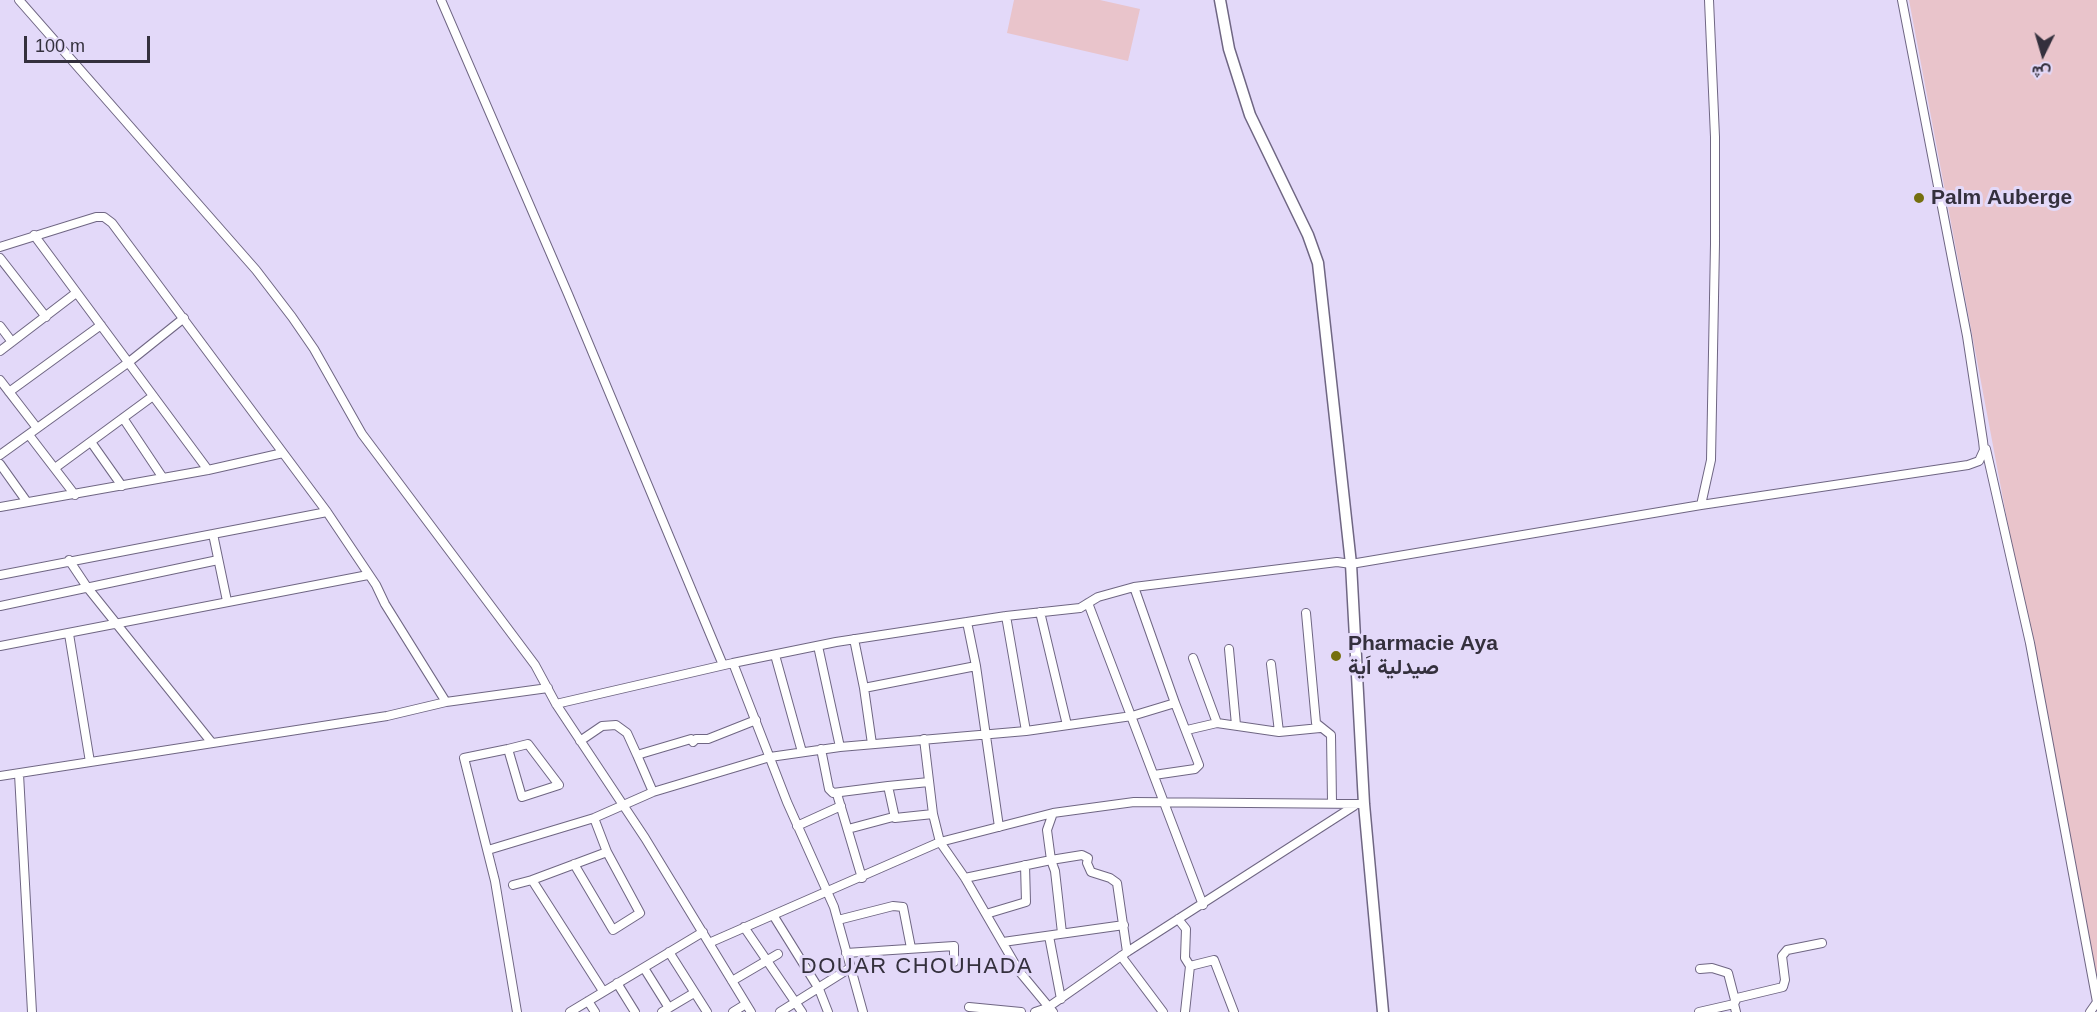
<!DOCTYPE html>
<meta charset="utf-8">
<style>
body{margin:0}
#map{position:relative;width:2097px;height:1012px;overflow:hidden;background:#e3d9f9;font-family:Helvetica,Vazirmatn,sans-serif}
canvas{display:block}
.north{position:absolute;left:2013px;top:24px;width:60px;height:60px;-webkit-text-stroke:4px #e3d9f9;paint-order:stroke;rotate:185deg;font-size:16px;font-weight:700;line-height:24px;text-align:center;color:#34303d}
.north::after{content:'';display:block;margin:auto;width:21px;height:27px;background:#34303d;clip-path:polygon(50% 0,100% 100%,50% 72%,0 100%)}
.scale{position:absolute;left:24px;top:36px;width:126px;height:27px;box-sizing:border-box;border:3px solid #34303d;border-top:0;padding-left:8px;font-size:18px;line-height:21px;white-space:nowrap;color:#34303d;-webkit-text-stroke:4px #e3d9f9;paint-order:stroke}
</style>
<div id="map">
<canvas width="2097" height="1012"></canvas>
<div class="north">ش</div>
<div class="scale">100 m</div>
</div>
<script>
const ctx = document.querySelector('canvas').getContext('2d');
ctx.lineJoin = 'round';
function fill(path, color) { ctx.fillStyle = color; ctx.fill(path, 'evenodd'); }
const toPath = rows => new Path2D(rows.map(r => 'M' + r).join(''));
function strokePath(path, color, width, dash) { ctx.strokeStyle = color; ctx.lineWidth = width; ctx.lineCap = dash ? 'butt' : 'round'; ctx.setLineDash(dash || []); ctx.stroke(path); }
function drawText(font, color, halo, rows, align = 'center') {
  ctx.font = font + ' Helvetica,Vazirmatn,sans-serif'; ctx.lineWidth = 6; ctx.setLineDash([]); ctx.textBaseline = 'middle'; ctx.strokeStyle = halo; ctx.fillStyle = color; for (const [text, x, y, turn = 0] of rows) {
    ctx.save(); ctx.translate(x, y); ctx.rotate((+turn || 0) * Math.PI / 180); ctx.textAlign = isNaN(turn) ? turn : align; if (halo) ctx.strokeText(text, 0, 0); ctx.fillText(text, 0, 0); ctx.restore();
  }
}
const green = toPath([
 [1014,0,1100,0,1140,9,1128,61,1007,33],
 [1909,0,2097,0,2097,997]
]);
const street = toPath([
 [19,0,256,270,292,317,314,349,362,434,535,665,556,704,645,838,751,1012],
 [441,0,568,294,723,665],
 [34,235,208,470],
 [0,247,96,217,104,217,112,223,327,512,376,585,385,604,446,702,387,716,0,776],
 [0,258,46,317],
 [0,326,12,342],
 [0,351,76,293],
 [0,380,37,428],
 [9,392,101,325],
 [123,418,163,478],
 [29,435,75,495],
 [91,442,122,486],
 [1986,449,2030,643,2097,1002,2090,1012],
 [0,455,129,362,184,318],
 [0,464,27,502],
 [55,468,153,396],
 [1701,505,1711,460,1715,244,1715,137,1709,0],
 [0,507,208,470,283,453],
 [213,534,227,601],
 [69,560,87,587,212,743],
 [0,575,327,512],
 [1134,587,1175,703],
 [1088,603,1203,905],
 [0,606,218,560],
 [1040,612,1067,725],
 [1306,613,1316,723,1331,735,1332,802],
 [1006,616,1026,731],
 [967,622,976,666],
 [69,634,90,762],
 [854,639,864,688],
 [0,646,368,575],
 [818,646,840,747],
 [1229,649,1236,725],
 [775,655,802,752],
 [1193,658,1217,723],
 [733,663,787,802,834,907,863,1012],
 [1271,664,1279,732],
 [446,702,548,688],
 [556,704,733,663,836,642,1006,616,1080,608,1098,597,1134,587,1337,562,1351,564,1701,505,1968,465,1979,461,1984,450,1983,441,1967,336,1902,0],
 [1187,730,1217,723,1279,732,1320,728],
 [924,739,933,814],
 [580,741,602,726,616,725,627,733,637,755],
 [872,744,864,688,976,666,999,827],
 [508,749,522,797,559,785,528,744,508,749,464,758,495,881,517,1012],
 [821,749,829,789,833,793,888,786,895,818,933,814,940,842,965,878,1019,971,1053,1012],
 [19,774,32,1012],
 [888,786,929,782],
 [653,792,637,755,691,739,693,742,696,739,708,739,756,720],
 [837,794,862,878],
 [797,826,841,806],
 [848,829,893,817],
 [488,850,594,818,653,792,770,757,840,747,1026,731,1132,716,1175,703,1199,765,1195,769,1154,775],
 [574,864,613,930,640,913,607,852],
 [965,878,1051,860,1047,830,1053,813],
 [532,880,607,852,594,818],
 [513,885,532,880,603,991],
 [986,914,1026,902,1025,865],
 [773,915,819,989,828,1012],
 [1178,919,1186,929,1185,958,1190,966,1185,1012],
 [838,920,893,906,903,907,911,948],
 [744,927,802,1012],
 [1062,933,1055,871,1051,860,1082,855,1088,858,1087,863,1091,872,1110,878,1117,883,1127,952],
 [1049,936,1061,999],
 [1003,942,1124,925],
 [709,943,940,842,1053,813,1134,802,1364,804],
 [669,952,707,1012],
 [846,953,954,946,954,962],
 [1121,956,1163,1012],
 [1190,966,1214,960,1234,1012],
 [644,968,669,1008],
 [1700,969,1712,968,1728,973,1735,1000],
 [732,981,778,954],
 [617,983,635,1012],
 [588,1001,595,1012],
 [969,1007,1021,1012],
 [570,1012,703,932],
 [662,1012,694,993],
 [733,1012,746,1004],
 [780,1012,850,968],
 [1035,1012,1047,1008,1127,952,1354,806],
 [1699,1012,1734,1004],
 [1736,1012,1734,1004,1737,998,1783,987,1785,980,1782,956,1787,950,1822,943]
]);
const secondary = toPath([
 [1220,0,1229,49,1250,115,1308,235,1318,263,1351,564,1364,804,1383,1012]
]);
const markers = [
 [1919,198,6,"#756f0e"],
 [1336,656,6,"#756f0e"]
];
const poiNames = [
 ["Palm Auberge",1931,198],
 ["Pharmacie Aya",1348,644],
 ["صيدلية اَية",1348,668]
];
const neighbourhoodNames = [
 ["DOUAR CHOUHADA",917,967]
];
fill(green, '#e9c4cb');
strokePath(street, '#6f6683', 10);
strokePath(secondary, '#6f6683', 13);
strokePath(street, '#fff', 8);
strokePath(secondary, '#fff', 10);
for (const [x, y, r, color] of markers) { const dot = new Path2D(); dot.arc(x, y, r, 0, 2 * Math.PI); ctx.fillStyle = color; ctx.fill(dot); strokePath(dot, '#e3d9f9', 2); }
drawText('bold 21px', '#34303d', '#e3d9f9', poiNames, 'left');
ctx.letterSpacing = '1.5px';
drawText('22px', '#34303d', '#e3d9f9', neighbourhoodNames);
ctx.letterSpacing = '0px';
</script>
